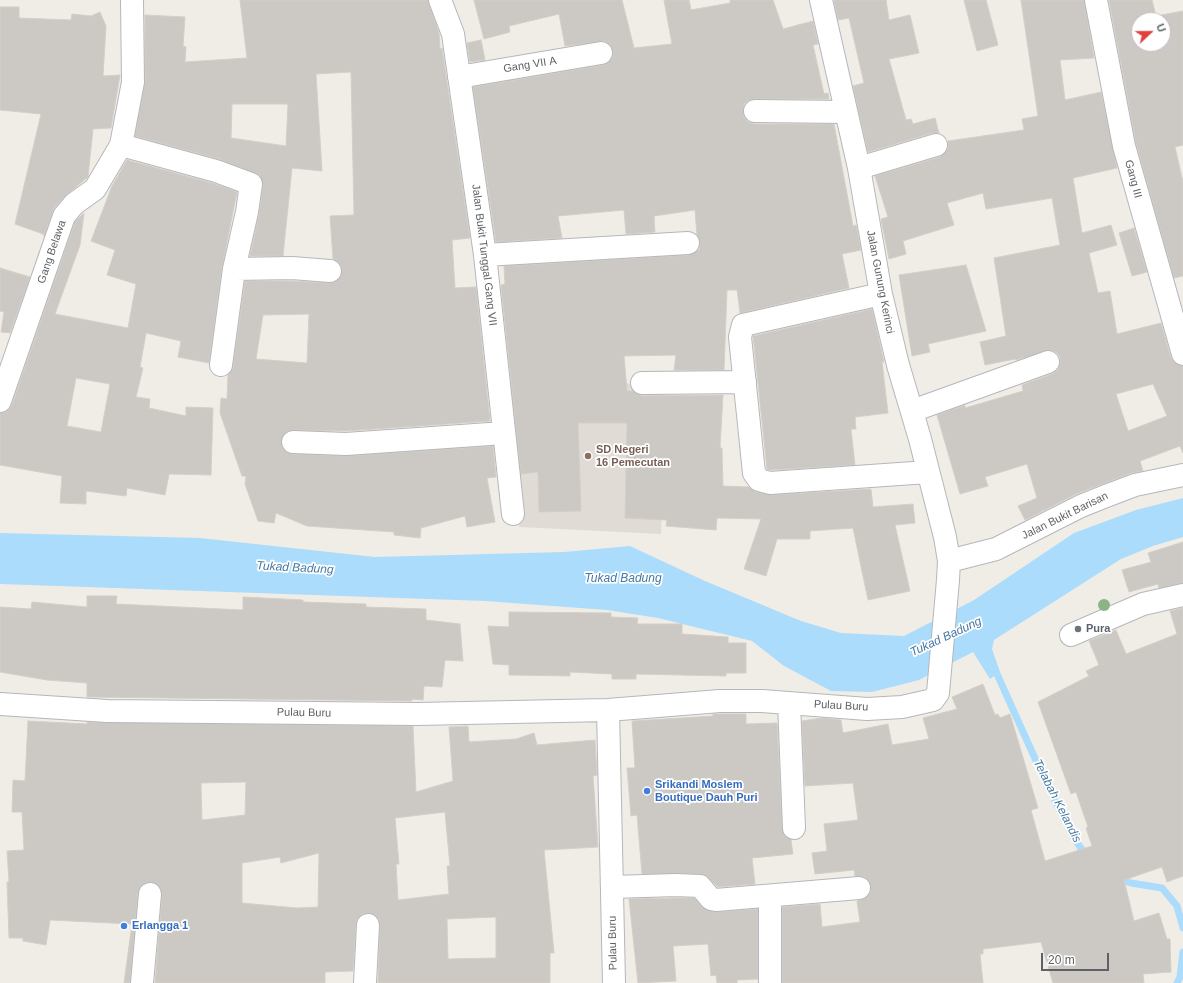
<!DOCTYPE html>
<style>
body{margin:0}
#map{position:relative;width:1183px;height:983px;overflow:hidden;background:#f0ede7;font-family:Arial,sans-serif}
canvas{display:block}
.north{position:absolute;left:1131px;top:12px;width:40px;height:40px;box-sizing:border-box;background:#fff;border:1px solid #bfc0c2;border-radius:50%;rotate:68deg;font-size:11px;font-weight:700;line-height:16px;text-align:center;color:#5e6266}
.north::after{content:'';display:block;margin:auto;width:14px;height:18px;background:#e1413c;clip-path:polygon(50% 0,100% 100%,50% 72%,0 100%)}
.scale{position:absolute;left:1041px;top:953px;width:68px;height:18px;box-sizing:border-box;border:2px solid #5e6266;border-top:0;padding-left:5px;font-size:12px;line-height:14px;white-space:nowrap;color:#5e6266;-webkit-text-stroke:3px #fff;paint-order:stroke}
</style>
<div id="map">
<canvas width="1183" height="983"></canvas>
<div class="north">U</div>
<div class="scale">20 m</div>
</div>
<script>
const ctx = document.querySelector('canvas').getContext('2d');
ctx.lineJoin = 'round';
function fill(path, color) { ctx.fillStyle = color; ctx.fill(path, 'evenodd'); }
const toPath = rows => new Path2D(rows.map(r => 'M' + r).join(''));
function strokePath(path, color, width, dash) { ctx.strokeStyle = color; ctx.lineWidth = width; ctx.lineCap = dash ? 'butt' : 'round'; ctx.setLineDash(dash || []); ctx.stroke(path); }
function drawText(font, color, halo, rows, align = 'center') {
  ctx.font = font + ' Arial,sans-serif'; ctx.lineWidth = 3.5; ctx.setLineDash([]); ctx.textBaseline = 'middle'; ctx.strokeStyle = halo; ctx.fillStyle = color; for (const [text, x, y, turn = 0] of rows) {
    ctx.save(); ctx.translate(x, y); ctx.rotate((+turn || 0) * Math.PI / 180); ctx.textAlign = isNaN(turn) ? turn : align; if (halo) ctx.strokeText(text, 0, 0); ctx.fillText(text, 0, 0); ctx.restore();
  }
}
const education = toPath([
 [506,382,666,384,661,534,519,527]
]);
const water = toPath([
 [1183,498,1183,537,1153,546,1121,559,994,640,992,649,1000,672,990,679,973,652,919,680,872,692,831,691,784,666,752,641,658,618,607,610,485,601,0,584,0,533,200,538,375,557,564,552,630,546,705,581,801,621,841,633,904,636,974,600,1074,533,1136,510]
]);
const stream = toPath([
 [993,665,1046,783,1074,838,1087,857],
 [1116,878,1131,883,1162,888,1177,906,1183,928],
 [1177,983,1180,977,1183,952]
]);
const building = toPath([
 [240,0,428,0,439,33,440,49,442,48,470,238,452,240,455,288,476,287,490,421,346,431,293,430,288,431,283,435,281,442,282,448,287,453,292,454,346,456,493,446,496,477,487,478,495,522,467,527,465,516,421,528,420,538,394,535,394,532,307,526,276,513,274,523,258,521,245,484,246,476,242,476,220,413,221,398,227,399,228,375,233,367,245,281,292,281,329,283,336,282,340,278,342,272,341,266,337,261,333,259,330,216,354,215,351,72,316,74,322,171,292,168,283,256,250,256,259,215,263,186,260,175,219,159,135,136,145,82,145,15,185,17,183,46,186,47,185,62,247,58,240,0],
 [232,104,288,104,286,146,231,138,232,104],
 [309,314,307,363,256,359,263,315,309,314],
 [474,0,622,0,634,48,672,44,664,0,689,0,691,10,730,3,730,0,773,0,783,29,813,21,818,44,813,45,824,94,828,93,829,99,755,99,749,100,744,104,743,111,744,117,748,122,755,124,834,124,853,226,856,225,861,250,842,254,849,288,740,313,737,290,727,290,724,370,674,370,676,355,624,356,627,391,633,391,642,396,723,395,720,448,722,448,723,486,749,487,756,492,771,495,871,489,873,507,913,504,915,523,895,525,910,591,868,600,853,528,810,531,810,539,777,539,766,576,744,569,761,519,717,518,716,530,666,526,667,520,625,518,627,423,578,423,581,511,539,512,538,472,521,474,501,285,505,284,504,266,689,255,699,250,700,242,697,235,695,210,654,216,655,232,626,234,624,210,558,216,562,238,496,242,473,87,603,65,609,62,613,57,613,51,610,45,605,41,565,46,559,14,509,26,510,32,484,39,474,0],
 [834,0,886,0,889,20,910,15,919,53,889,59,906,120,911,119,913,124,935,118,939,133,932,133,868,152,853,86,864,83,849,18,838,20,834,0],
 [964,0,986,0,998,45,977,51,964,0],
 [1021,0,1084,0,1094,58,1060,60,1065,100,1101,92,1117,168,1073,178,1082,233,1111,225,1117,245,1089,253,1098,293,1110,291,1117,334,1161,323,1171,358,1175,363,1183,366,1183,453,1180,446,1140,461,1143,471,1131,473,1076,494,1025,520,1018,506,1037,498,1027,464,985,477,988,486,960,494,937,415,965,405,965,408,1023,391,1022,385,1052,374,1058,370,1060,364,1060,357,1056,352,1050,350,1016,360,1015,359,985,365,980,342,1006,336,994,258,1060,245,1052,198,986,209,983,193,947,203,954,225,903,241,906,254,889,259,881,219,888,217,875,176,940,157,945,153,948,148,948,141,1024,130,1022,119,1038,116,1021,0],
 [1153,384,1167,416,1128,431,1116,394,1153,384],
 [1109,0,1152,0,1156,16,1183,11,1183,145,1175,147,1183,182,1183,276,1174,278,1136,143,1109,0],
 [1139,20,1163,20,1163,44,1139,44,1139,20],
 [0,7,19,7,19,18,71,20,72,14,91,16,100,12,106,26,103,76,120,75,111,128,93,129,88,177,65,196,54,208,44,236,43,234,15,224,41,114,0,110,0,7],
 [481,40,485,60,470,62,467,43,481,40],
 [127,160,212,183,237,192,222,267,209,363,178,357,181,341,146,333,140,367,143,368,136,397,150,399,149,408,186,416,186,407,213,408,211,475,169,474,165,495,127,488,126,496,86,491,86,504,60,503,62,476,0,465,0,413,8,411,12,405,75,222,84,213,80,245,55,314,128,328,136,284,107,275,115,250,91,241,112,186,127,160],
 [76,378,110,384,101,432,67,426,76,378],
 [1134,228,1147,272,1132,276,1119,233,1134,228],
 [966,265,986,331,928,344,930,352,912,356,899,275,966,265],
 [0,268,30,277,10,333,1,332,4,312,0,311,0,268],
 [872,309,884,362,882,362,888,413,855,417,856,429,851,429,855,465,771,470,767,469,753,336,872,309],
 [1183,542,1183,583,1159,588,1158,584,1129,592,1122,570,1151,562,1148,553,1183,542],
 [87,596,117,596,116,604,243,610,243,597,303,600,303,602,366,604,366,607,426,609,426,620,460,624,463,661,445,660,442,687,424,686,423,700,412,699,412,701,87,697,87,683,47,680,0,672,0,607,31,609,32,602,87,607,87,596],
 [1183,608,1183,876,1167,882,1162,867,1124,880,1134,921,1159,913,1167,939,1170,939,1171,972,1143,974,1144,983,1053,983,1041,942,983,949,983,954,980,954,983,983,782,983,782,907,820,904,822,927,860,922,857,901,866,898,870,893,871,887,869,881,865,877,855,876,854,870,815,874,812,853,827,851,824,824,858,820,853,783,805,786,802,721,822,718,841,720,843,733,888,724,892,745,929,739,923,718,957,709,952,697,983,684,995,715,998,714,1000,718,1010,714,1038,808,1031,810,1045,861,1092,846,1086,828,1088,827,1076,792,1071,794,1038,702,1089,676,1086,671,1099,665,1089,641,1116,630,1126,654,1177,634,1170,611,1183,608],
 [509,612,611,613,611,617,638,618,637,624,682,624,682,634,728,637,728,643,746,643,746,673,726,673,726,676,636,674,636,679,612,679,612,674,570,672,570,676,509,675,509,665,493,664,488,626,509,627,509,612],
 [713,714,746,714,746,724,777,723,782,828,784,835,791,840,793,854,752,858,755,884,718,887,709,878,701,874,642,874,637,815,631,816,627,768,635,768,632,721,713,716,713,714],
 [28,721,87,724,87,722,413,726,416,792,453,781,449,727,468,726,469,742,516,739,534,733,537,745,595,740,597,775,593,776,598,847,544,850,554,953,550,953,550,983,378,983,380,925,379,919,375,915,368,913,362,914,357,919,356,924,353,971,325,972,325,983,155,983,162,895,161,889,157,884,151,882,145,883,140,887,138,893,130,983,124,983,132,924,50,920,46,945,23,941,23,938,9,938,7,882,9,882,7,851,24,850,22,812,12,812,13,780,25,781,28,721],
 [246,782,245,815,202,820,201,783,246,782],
 [445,812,450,866,447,866,449,894,398,900,396,864,399,864,395,818,445,812],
 [319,853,318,907,297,908,242,903,242,863,280,857,281,863,319,853],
 [496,917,496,958,448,959,447,919,496,917],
 [676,898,694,898,702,907,714,912,758,909,758,979,737,980,737,983,717,983,716,975,711,976,708,944,673,946,676,981,638,983,629,899,676,898]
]);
const minor = toPath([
 [440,0,453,34,485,255,513,514],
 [1096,0,1124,146,1183,354],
 [459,77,601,53],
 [755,111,846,112],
 [121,145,216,171,251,184,247,212,234,269,221,365],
 [859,168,936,145],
 [485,255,688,243],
 [234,269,292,268,330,271],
 [881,294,743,325,740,337,754,473,759,480,770,483,928,472],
 [642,383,745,382],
 [0,401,64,216,74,204,95,189,121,145,133,82,132,0],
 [912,411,1048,362],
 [293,442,346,444,504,433],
 [949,561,996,549,1081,506,1106,496,1135,485,1183,475],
 [1071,635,1143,604,1183,595],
 [789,703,794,828],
 [0,704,107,711,417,714,608,710,720,701,762,701,867,709,902,707,933,700,938,693,948,580,949,561,945,537,920,439,898,365,881,294,859,168,821,0],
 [608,710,614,983],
 [612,887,676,885,700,886,711,899,716,900,859,888],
 [142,983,150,894],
 [365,983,368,925],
 [770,983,770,896]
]);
const trees = [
 [1104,605]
];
const markers = [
 [588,456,4,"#8d6e63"],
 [1078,629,4,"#6b7280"],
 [647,791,4,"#3f7fe0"],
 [124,926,4,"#3f7fe0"]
];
const streetNames = [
 ["Gang VII A",530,65,-9],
 ["Gang III",1133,179,75],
 ["Gang Belawa",52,252,-71],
 ["Jalan Bukit Tunggal Gang VII",484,255,83],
 ["Jalan Gunung Kerinci",880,282,79],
 ["Jalan Bukit Barisan",1065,516,-26],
 ["Pulau Buru",841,706,3],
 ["Pulau Buru",304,713,1],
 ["Pulau Buru",613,943,-91]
];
const educationNames = [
 ["SD Negeri",596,450],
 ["16 Pemecutan",596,463]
];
const worshipNames = [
 ["Pura",1086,629]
];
const shopNames = [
 ["Srikandi Moslem",655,785],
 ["Boutique Dauh Puri",655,798],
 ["Erlangga 1",132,926]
];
const waterNames = [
 ["Tukad Badung",295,568,3],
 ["Tukad Badung",623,579],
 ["Tukad Badung",946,637,-25],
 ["Telabah Kelandis",1057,801,63]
];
fill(education, '#e0dcd5');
fill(water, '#acdcfb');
strokePath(stream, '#acdcfb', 7);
fill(building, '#ccc8c4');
strokePath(building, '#d4cfc6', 1);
strokePath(minor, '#b4b7bb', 24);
strokePath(minor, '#fff', 22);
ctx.fillStyle = '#8cb288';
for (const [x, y] of trees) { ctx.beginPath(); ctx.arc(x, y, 6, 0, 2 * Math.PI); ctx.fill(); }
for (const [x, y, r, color] of markers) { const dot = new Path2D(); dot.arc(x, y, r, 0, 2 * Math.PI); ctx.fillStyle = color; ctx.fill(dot); strokePath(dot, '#fff', 1.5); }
drawText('11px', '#5e6266', '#fff', streetNames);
drawText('bold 11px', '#785e54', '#fff', educationNames, 'left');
drawText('bold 11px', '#5b616d', '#fff', worshipNames, 'left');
drawText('bold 11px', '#366cbe', '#fff', shopNames, 'left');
drawText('italic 12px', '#4679a4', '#fff', waterNames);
</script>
